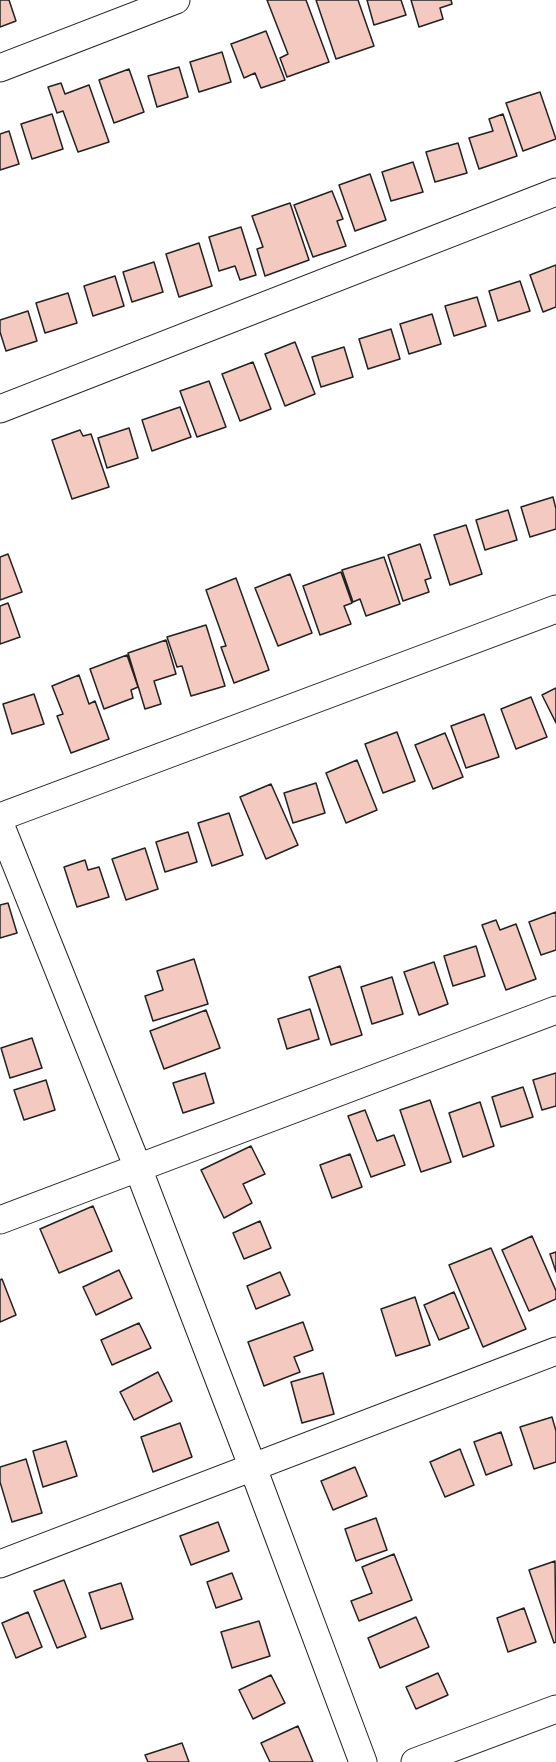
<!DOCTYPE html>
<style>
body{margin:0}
canvas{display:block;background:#fff}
</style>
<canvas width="556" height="1762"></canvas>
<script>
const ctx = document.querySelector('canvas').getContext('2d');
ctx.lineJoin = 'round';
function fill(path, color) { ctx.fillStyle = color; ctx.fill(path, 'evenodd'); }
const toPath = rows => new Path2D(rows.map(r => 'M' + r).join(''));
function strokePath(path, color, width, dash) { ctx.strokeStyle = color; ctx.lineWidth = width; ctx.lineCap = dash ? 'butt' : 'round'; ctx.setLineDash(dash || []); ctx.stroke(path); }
const building = toPath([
 [0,0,9,0,16,21,0,27,0,0],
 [267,0,306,0,329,62,287,77,280,58,288,54,267,0],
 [316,0,358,0,374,46,336,59,316,0],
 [367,0,401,0,406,15,374,25,367,0],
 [411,0,451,0,452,4,440,8,443,19,419,27,411,0],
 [266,31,285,80,261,88,255,73,244,78,231,44,266,31],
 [222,52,231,82,199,92,190,62,222,52],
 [179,67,188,97,157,107,148,76,179,67],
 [129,69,144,112,114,123,99,80,129,69],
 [61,83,65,94,89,85,109,142,78,152,63,111,57,113,48,87,61,83],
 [540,92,556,139,523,151,506,103,540,92],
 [52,114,63,149,32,159,21,124,52,114],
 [503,114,517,156,479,169,469,138,493,131,489,119,503,114],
 [9,131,19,164,0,170,0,134,9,131],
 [458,143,467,173,435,182,426,152,458,143],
 [413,162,423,192,391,201,382,172,413,162],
 [370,174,386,220,355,231,339,185,370,174],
 [332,191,343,219,337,221,346,246,313,257,294,205,332,191],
 [290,203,309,260,265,276,257,249,263,247,252,216,290,203],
 [241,227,256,275,240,280,235,266,219,271,209,237,241,227],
 [199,243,212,286,179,297,166,254,199,243],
 [154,262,163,292,132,302,123,272,154,262],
 [556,265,556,307,543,312,530,275,556,265],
 [115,276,124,306,93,316,84,286,115,276],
 [520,281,530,311,498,321,489,291,520,281],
 [68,293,77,323,45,333,36,303,68,293],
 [477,297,486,326,454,336,445,306,477,297],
 [28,311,37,341,6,351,0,332,0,320,28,311],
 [432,314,441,344,409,354,400,324,432,314],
 [391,329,400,359,368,369,359,339,391,329],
 [295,342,315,394,285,406,265,354,295,342],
 [344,347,353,377,321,387,312,357,344,347],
 [253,362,271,409,240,421,222,374,253,362],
 [209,381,226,427,197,437,180,391,209,381],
 [180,407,191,437,152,451,142,420,180,407],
 [129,428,138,458,107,468,98,438,129,428],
 [80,430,83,436,91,434,109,487,72,499,52,440,80,430],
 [553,497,556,509,556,529,530,537,521,507,553,497],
 [508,510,517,540,485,550,476,520,508,510],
 [466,525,482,574,450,585,434,535,466,525],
 [420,544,431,578,425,580,429,592,403,601,388,555,420,544],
 [8,554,22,592,0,600,0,557,8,554],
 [384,557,400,604,366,616,360,599,353,602,342,570,384,557],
 [341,572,352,603,344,606,351,624,320,635,303,586,341,572],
 [290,574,312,633,278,646,255,588,290,574],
 [236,578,269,670,234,683,221,647,226,646,206,590,236,578],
 [8,603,20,637,0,644,0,606,8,603],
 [206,625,225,686,191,696,182,666,177,667,167,637,206,625],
 [166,640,176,674,154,681,161,704,145,709,128,653,166,640],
 [127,655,138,687,131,690,133,698,104,709,90,669,127,655],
 [79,675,89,704,95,701,109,739,71,753,57,716,63,714,52,686,79,675],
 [556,688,556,723,542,695,556,688],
 [34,694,44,724,12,734,3,704,34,694],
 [531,697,547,737,516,749,501,709,531,697],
 [484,714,499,757,466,768,451,726,484,714],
 [397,732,415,781,383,793,365,744,397,732],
 [445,733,463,777,433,789,415,745,445,733],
 [357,760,377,810,346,823,326,773,357,760],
 [316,783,325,813,293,823,284,793,316,783],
 [271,784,298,845,266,859,240,797,271,784],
 [229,813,243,855,212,866,198,823,229,813],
 [188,832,197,862,165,872,156,842,188,832],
 [145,848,158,889,126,900,112,859,145,848],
 [85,860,88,870,99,867,109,897,77,907,64,867,85,860],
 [8,903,17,933,0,938,0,905,8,903],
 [556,912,556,950,541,955,529,922,556,912],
 [496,920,500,930,516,924,536,979,506,990,482,925,496,920],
 [476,946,485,976,453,986,444,956,476,946],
 [194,959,208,1004,153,1021,145,996,163,990,157,971,194,959],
 [434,962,448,1004,419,1015,404,972,434,962],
 [340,966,362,1035,331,1045,309,977,340,966],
 [392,977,403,1014,372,1024,361,987,392,977],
 [310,1009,319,1039,287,1049,278,1019,310,1009],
 [206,1010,220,1048,164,1069,150,1031,206,1010],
 [32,1038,42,1068,10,1078,1,1048,32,1038],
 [205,1073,214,1103,183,1113,173,1083,205,1073],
 [556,1073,556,1106,542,1110,533,1080,556,1073],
 [46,1080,55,1110,24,1120,14,1090,46,1080],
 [523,1087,533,1117,501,1127,492,1097,523,1087],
 [430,1100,451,1162,421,1172,400,1110,430,1100],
 [480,1102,494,1146,463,1157,449,1113,480,1102],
 [365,1110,377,1141,394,1135,405,1165,371,1177,348,1116,365,1110],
 [251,1146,265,1174,243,1184,252,1203,224,1218,201,1170,251,1146],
 [350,1154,362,1187,332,1198,320,1165,350,1154],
 [93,1206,112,1251,59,1273,40,1229,93,1206],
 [260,1221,271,1248,244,1259,233,1233,260,1221],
 [532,1236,556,1291,556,1299,529,1311,502,1250,532,1236],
 [491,1248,526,1329,483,1347,449,1265,491,1248],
 [556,1252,556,1272,550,1254,556,1252],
 [119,1270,132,1298,96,1315,83,1287,119,1270],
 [280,1272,290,1295,256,1309,247,1286,280,1272],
 [2,1279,16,1315,0,1322,0,1280,2,1279],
 [454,1292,469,1328,439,1340,424,1305,454,1292],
 [415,1297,430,1345,396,1356,381,1309,415,1297],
 [303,1322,313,1350,294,1357,300,1372,264,1386,248,1342,303,1322],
 [139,1323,151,1348,112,1365,101,1340,139,1323],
 [158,1372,172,1401,134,1420,120,1392,158,1372],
 [323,1373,334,1414,302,1423,291,1382,323,1373],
 [552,1417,556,1431,556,1462,534,1469,520,1427,552,1417],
 [180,1423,192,1457,153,1472,141,1437,180,1423],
 [501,1432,512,1465,486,1475,474,1442,501,1432],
 [66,1441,77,1476,43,1487,33,1451,66,1441],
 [460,1449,474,1485,445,1497,430,1462,460,1449],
 [26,1459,42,1513,12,1522,0,1482,0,1467,26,1459],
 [355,1467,367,1496,333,1510,321,1481,355,1467],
 [376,1518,387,1550,356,1561,345,1529,376,1518],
 [218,1522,229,1551,191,1565,180,1536,218,1522],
 [394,1554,412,1600,359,1621,351,1601,372,1593,362,1567,394,1554],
 [555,1561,556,1642,554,1643,529,1570,555,1561],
 [232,1573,242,1599,216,1608,207,1582,232,1573],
 [64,1580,86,1637,57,1648,34,1591,64,1580],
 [121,1583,133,1619,101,1629,89,1593,121,1583],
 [524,1608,536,1642,508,1652,497,1618,524,1608],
 [28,1612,42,1647,16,1658,2,1623,28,1612],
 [416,1617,429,1647,380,1668,368,1638,416,1617],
 [259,1621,270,1656,232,1668,221,1632,259,1621],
 [438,1673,448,1695,416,1709,406,1687,438,1673],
 [271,1675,285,1703,253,1719,239,1690,271,1675],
 [298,1726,313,1762,270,1762,261,1743,298,1726],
 [182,1743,189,1762,148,1762,145,1755,182,1743]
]);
const minor = toPath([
 [0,68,176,0],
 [0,409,556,192],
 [0,817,556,609],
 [0,824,138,1168,253,1468,363,1762],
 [0,1220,556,1010],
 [0,1564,556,1351],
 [415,1762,556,1709]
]);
fill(building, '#f3c9c0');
strokePath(building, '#222', 1.5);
strokePath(minor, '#222', 29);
strokePath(minor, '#fff', 27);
</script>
